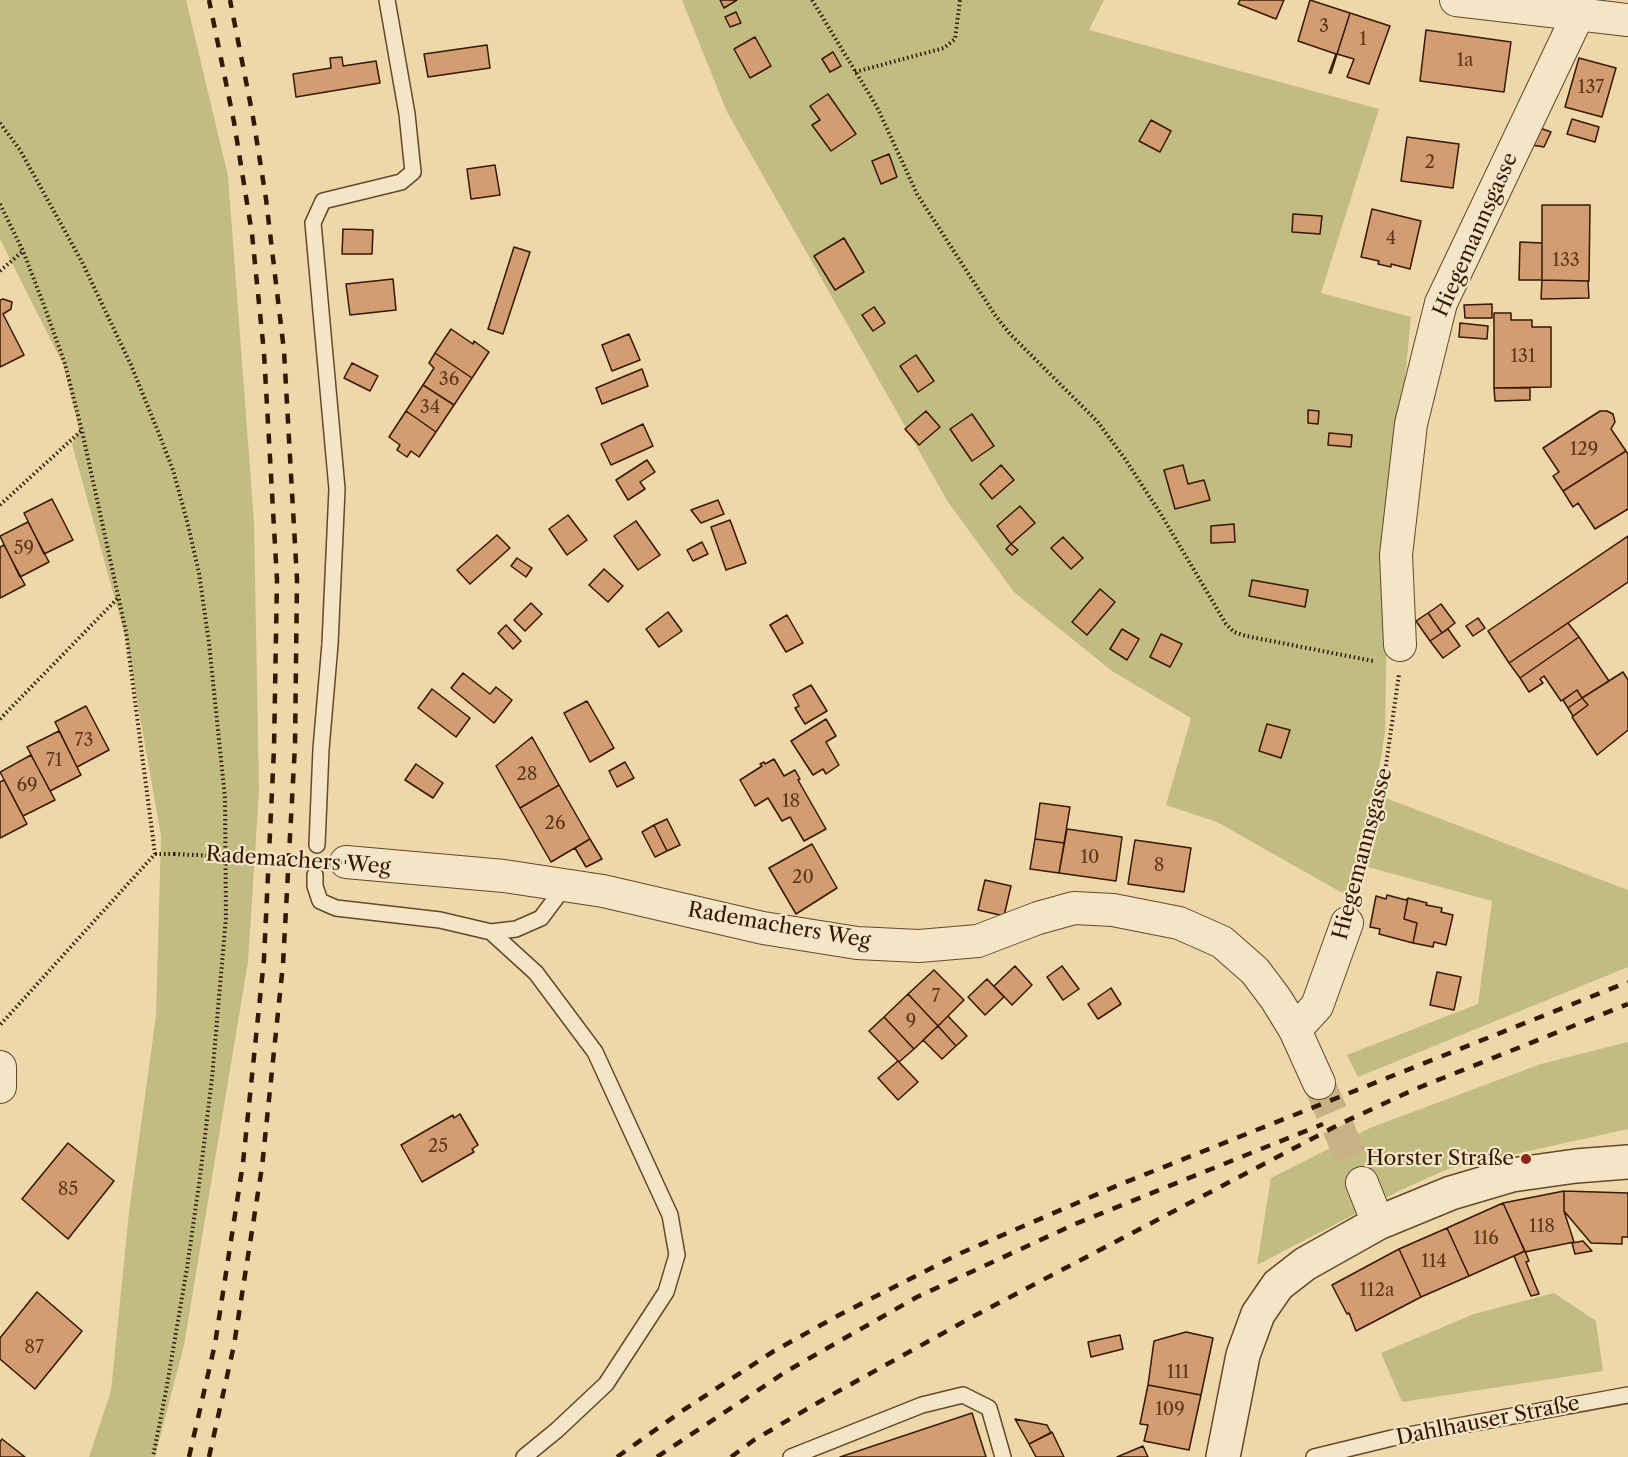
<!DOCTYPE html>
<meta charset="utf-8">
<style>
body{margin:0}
canvas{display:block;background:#eed7a8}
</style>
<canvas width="1628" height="1457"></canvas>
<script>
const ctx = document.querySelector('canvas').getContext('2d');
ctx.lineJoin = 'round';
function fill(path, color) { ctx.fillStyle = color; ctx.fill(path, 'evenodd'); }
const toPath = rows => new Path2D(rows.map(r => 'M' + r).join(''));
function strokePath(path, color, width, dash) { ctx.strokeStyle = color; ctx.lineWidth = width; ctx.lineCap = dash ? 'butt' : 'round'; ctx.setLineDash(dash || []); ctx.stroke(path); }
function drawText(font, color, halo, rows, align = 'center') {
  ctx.font = font + ' "Libre Caslon Text",serif'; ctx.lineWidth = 4.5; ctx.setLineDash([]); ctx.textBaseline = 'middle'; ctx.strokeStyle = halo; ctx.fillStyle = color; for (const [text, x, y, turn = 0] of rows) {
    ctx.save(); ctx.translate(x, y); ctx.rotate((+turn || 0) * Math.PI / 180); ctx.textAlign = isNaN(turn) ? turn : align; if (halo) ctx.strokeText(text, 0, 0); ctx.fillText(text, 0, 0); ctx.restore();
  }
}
const green = toPath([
 [0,0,186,0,228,176,254,522,259,791,248,962,184,1345,155,1457,89,1457,111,1391,129,1212,156,1016,161,836,127,643,72,444,79,430,63,364,0,239],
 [682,0,1104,0,1089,30,1379,109,1321,293,1411,317,1388,553,1385,732,1375,794,1628,890,1628,967,1358,1077,1347,1055,1478,1004,1492,901,1357,864,1346,895,1217,822,1166,805,1191,718,1112,671,1014,592,948,502,727,112],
 [1628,1042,1628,1129,1448,1169,1403,1189,1257,1265,1271,1178,1370,1128,1541,1064],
 [1554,1293,1596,1321,1603,1371,1402,1402,1381,1353,1474,1314]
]);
const building = toPath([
 [720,0,737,0,724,8,720,0],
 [1240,0,1284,0,1276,19,1238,4,1240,0],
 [1310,0,1350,13,1331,73,1329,73,1336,54,1298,41,1310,0],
 [736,12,741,23,730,27,725,17,736,12],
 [1350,13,1390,26,1369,84,1347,77,1354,59,1337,54,1350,13],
 [1426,30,1511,42,1504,92,1420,81,1426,30],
 [755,37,771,66,750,78,734,49,755,37],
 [487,45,490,68,428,77,424,54,487,45],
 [833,52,841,66,830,72,822,59,833,52],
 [342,57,343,66,376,61,380,83,296,97,293,74,331,68,330,58,342,57],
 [1579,58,1616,68,1602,117,1565,107,1579,58],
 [828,94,856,134,831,151,812,125,820,120,810,106,828,94],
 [1572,119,1599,127,1595,142,1567,134,1572,119],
 [1151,120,1171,131,1160,152,1139,141,1151,120],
 [1540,128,1551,132,1544,147,1532,145,1540,128],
 [1407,137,1459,144,1453,188,1401,181,1407,137],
 [889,154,897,177,881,184,872,161,889,154],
 [495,165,500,195,471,199,467,169,495,165],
 [1542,205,1590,205,1589,281,1542,280,1542,205],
 [1372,209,1421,221,1410,269,1391,264,1391,267,1378,264,1379,261,1361,257,1372,209],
 [1293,214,1322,216,1320,234,1292,232,1293,214],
 [343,229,373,230,372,254,342,254,343,229],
 [844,238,864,272,835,290,814,256,844,238],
 [1520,242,1542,243,1542,280,1519,280,1520,242],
 [514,247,530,252,503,334,488,329,514,247],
 [393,279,396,310,350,315,346,284,393,279],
 [1542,280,1588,281,1589,298,1541,299,1542,280],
 [3,299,12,302,11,309,3,314,24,355,0,367,0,300,3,299],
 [1492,304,1492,318,1465,318,1464,305,1492,304],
 [874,307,885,323,873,331,862,315,874,307],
 [1494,313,1511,313,1511,320,1532,320,1532,327,1551,327,1551,387,1494,388,1494,313],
 [1460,323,1488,326,1487,339,1459,337,1460,323],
 [451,329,473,344,474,341,489,352,472,378,435,353,451,329],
 [629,334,640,360,612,371,602,345,629,334],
 [435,353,472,378,454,405,423,385,434,368,429,363,435,353],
 [916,355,934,381,918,392,900,366,916,355],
 [352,363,378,376,370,391,344,378,352,363],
 [642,369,648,386,602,404,596,388,642,369],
 [423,385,454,405,436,432,406,411,423,385],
 [1494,388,1530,388,1530,400,1495,401,1494,388],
 [1308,410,1319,411,1318,424,1308,423,1308,410],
 [406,411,436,432,419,457,411,451,407,457,397,450,400,445,389,437,406,411],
 [926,411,940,427,919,445,905,429,926,411],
 [1600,411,1607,411,1613,414,1615,422,1611,429,1626,451,1563,491,1553,476,1559,472,1543,448,1600,411],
 [972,414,994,446,972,461,950,429,972,414],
 [643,424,653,446,611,465,601,444,643,424],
 [1329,433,1352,435,1351,447,1328,445,1329,433],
 [1626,451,1628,454,1628,509,1595,529,1578,503,1573,507,1563,491,1626,451],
 [647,460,655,472,640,482,645,489,628,500,616,480,647,460],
 [1001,465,1014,480,992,499,980,484,1001,465],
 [1183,465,1188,484,1204,480,1210,500,1175,509,1164,470,1183,465],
 [52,499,73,540,44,554,24,513,52,499],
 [718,500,724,514,701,523,691,510,718,500],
 [1020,506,1035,523,1011,544,997,526,1020,506],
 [568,515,587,540,567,555,549,529,568,515],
 [730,520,746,563,726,570,711,527,730,520],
 [636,521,660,555,638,570,614,536,636,521],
 [28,522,49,562,20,577,0,536,28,522],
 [1234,524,1235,542,1211,543,1211,526,1234,524],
 [497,535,510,548,470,584,457,570,497,535],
 [1628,536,1628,582,1509,663,1488,631,1628,536],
 [1063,537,1083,558,1071,569,1051,548,1063,537],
 [702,542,708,554,693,561,687,550,702,542],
 [1011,544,1018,550,1012,555,1006,549,1011,544],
 [4,545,25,585,0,598,0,547,4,545],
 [517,558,532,568,526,577,511,566,517,558],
 [604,569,623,586,608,602,589,585,604,569],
 [1252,580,1308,590,1305,607,1249,596,1252,580],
 [1100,589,1115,602,1087,635,1072,622,1100,589],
 [531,603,542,614,525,631,514,620,531,603],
 [1441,604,1455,623,1442,633,1428,613,1441,604],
 [668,612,682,631,659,647,646,629,668,612],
 [1428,613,1442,633,1430,641,1416,621,1428,613],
 [787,615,803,643,786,652,770,625,787,615],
 [1478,618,1485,628,1473,636,1466,626,1478,618],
 [1568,623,1579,637,1520,678,1509,663,1568,623],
 [506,625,521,641,513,649,498,633,506,625],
 [1122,629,1139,639,1127,660,1110,649,1122,629],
 [1448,629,1460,646,1443,658,1430,641,1448,629],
 [1161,634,1182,644,1170,667,1150,657,1161,634],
 [1579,637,1609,681,1582,698,1577,690,1561,701,1544,676,1540,679,1543,683,1529,692,1520,678,1579,637],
 [1623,672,1628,680,1628,730,1597,755,1572,717,1588,705,1582,698,1623,672],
 [463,673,490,694,496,687,512,700,494,723,451,688,463,673],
 [811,685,827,711,805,724,795,708,799,706,793,695,811,685],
 [432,689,470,718,456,737,418,708,432,689],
 [1577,690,1582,698,1568,708,1563,700,1577,690],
 [1582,698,1588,705,1573,716,1568,708,1582,698],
 [587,701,614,748,590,762,564,713,587,701],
 [86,706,109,750,77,767,55,722,86,706],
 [826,719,836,736,826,742,839,765,826,774,823,769,813,775,791,741,826,719],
 [1267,724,1290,730,1281,758,1259,751,1267,724],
 [59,731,81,775,50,791,27,747,59,731],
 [532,737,559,785,520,808,496,766,532,737],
 [31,755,55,800,23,816,0,772,31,755],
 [774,759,784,776,795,770,800,779,798,780,826,829,804,841,790,817,782,821,768,798,755,806,740,780,762,766,760,764,764,762,765,764,774,759],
 [625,762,634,778,617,787,609,771,625,762],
 [416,764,443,783,433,798,405,780,416,764],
 [4,780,27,824,0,838,0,782,4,780],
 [559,785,590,839,551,862,520,808,559,785],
 [1040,803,1070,807,1064,843,1035,839,1040,803],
 [667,819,680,845,667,851,654,825,667,819],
 [654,825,667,851,655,857,642,832,654,825],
 [1067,829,1122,837,1116,881,1059,873,1067,829],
 [590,839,602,859,586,867,575,848,590,839],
 [1035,839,1064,843,1059,873,1030,869,1035,839],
 [1135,840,1191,848,1184,892,1128,884,1135,840],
 [812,844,837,888,796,914,769,868,812,844],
 [985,880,1011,886,1004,916,978,910,985,880],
 [1387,895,1406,900,1408,898,1404,919,1417,923,1413,943,1379,934,1380,929,1370,927,1376,896,1386,899,1387,895],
 [1408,898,1427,903,1426,905,1442,908,1441,912,1453,915,1446,945,1434,942,1433,947,1413,943,1417,923,1404,919,1408,898],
 [1015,966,1032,985,1012,1005,994,986,1015,966],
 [1062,966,1079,989,1063,1000,1047,977,1062,966],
 [934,970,964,1000,938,1026,908,994,934,970],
 [1437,972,1461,977,1454,1010,1430,1005,1437,972],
 [987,979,1004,997,985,1015,968,997,987,979],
 [1111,988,1121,1004,1098,1019,1088,1004,1111,988],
 [908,994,938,1026,914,1049,884,1017,908,994],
 [948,1016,967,1036,956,1046,938,1026,948,1016],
 [884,1017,914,1049,899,1062,869,1031,884,1017],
 [938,1026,956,1046,942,1059,923,1040,938,1026],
 [898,1061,918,1082,898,1100,878,1078,898,1061],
 [460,1114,478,1145,472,1149,474,1152,422,1182,401,1145,453,1115,454,1118,460,1114],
 [68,1143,114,1181,68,1239,22,1199,68,1143],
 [1564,1191,1564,1211,1574,1242,1525,1252,1503,1203,1564,1191],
 [1564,1191,1628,1193,1628,1237,1622,1237,1622,1244,1591,1243,1564,1211,1564,1191],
 [1503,1203,1525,1251,1469,1276,1447,1228,1503,1203],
 [1447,1228,1469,1276,1421,1297,1399,1249,1447,1228],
 [1583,1241,1592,1251,1575,1254,1572,1243,1583,1241],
 [1399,1249,1421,1297,1356,1331,1349,1313,1347,1314,1332,1285,1399,1249],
 [1525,1251,1529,1261,1526,1262,1539,1294,1531,1296,1514,1256,1525,1251],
 [37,1292,82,1331,35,1389,0,1359,0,1338,37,1292],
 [1186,1332,1213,1338,1201,1395,1148,1385,1154,1341,1186,1332],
 [1120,1335,1123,1349,1091,1357,1088,1342,1120,1335],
 [1148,1385,1201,1395,1189,1450,1144,1441,1148,1425,1140,1424,1148,1385],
 [972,1413,986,1457,840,1457,972,1413],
 [1015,1419,1047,1425,1051,1433,1029,1444,1015,1419],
 [1052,1432,1064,1457,1036,1457,1029,1444,1052,1432],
 [2,1439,25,1457,0,1457,0,1442,2,1439],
 [1143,1446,1148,1457,1117,1457,1143,1446]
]);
const minorTunnel = toPath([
 [1319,1083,1362,1183]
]);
const path = toPath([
 [812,0,877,107,917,194,995,315,1010,334,1097,421,1125,459,1162,516,1226,624,1234,632,1246,636,1373,661],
 [855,72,944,48,955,39,960,0],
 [0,123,20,150,82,262,131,365,159,434,173,470,187,521,199,573,209,643,225,798,226,917,212,1078,200,1177,187,1268,166,1391,153,1457],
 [0,204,23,251,45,308,65,364,82,431,126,632,155,854,0,1025],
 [0,271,23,251],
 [0,505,81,431],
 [0,719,119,597],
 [155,854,174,854],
 [1356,893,1384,779,1399,674]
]);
const service = toPath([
 [317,845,321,749,330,644,337,489,313,223,323,201,401,182,413,172,407,114,387,0],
 [315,875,315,886,320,901,336,908,440,920,491,932,516,929,541,918,565,886],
 [491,932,536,973,595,1052,670,1215,677,1255,666,1292,606,1384,557,1430,524,1457],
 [791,1457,922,1405,963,1395,989,1408,1003,1457],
 [1314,1457,1392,1438,1628,1395]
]);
const minor = toPath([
 [1456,0,1628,20],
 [1400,645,1396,555,1411,424,1441,303,1578,15],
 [346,862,504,876,603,891,763,928,857,943,919,946,978,941,1038,918,1074,908,1113,910,1179,923,1222,942,1255,971,1276,999,1295,1030,1319,1083],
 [1295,1030,1317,1006,1347,923],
 [0,1067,0,1087],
 [1362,1183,1378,1223]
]);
const tertiary = toPath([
 [1223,1457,1243,1355,1258,1314,1278,1285,1305,1264,1378,1223,1451,1193,1512,1175,1576,1166,1628,1162]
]);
const rail = toPath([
 [189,1457,215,1344,243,1163,264,959,274,749,277,580,264,353,252,234,234,122,209,0],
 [209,1457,234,1345,262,1167,283,964,295,745,297,580,284,351,266,199,253,117,230,0],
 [617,1457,685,1409,774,1351,841,1314,961,1253,1121,1184,1628,982],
 [657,1457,787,1371,917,1297,1075,1224,1323,1124],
 [731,1457,754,1440,826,1398,974,1316,1342,1123,1413,1090,1628,1004]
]);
const pathBridge = toPath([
 [174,854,346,862]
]);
const markers = [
 [1526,1159,6,"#8f2418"]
];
const numberNames = [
 ["3",1324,27],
 ["1",1363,40],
 ["1a",1465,61],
 ["137",1591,88],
 ["2",1430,163],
 ["4",1391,239],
 ["133",1566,261],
 ["131",1523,357],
 ["36",449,380],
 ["34",430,408],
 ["129",1584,450],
 ["59",24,549],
 ["73",84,741],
 ["71",54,761],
 ["28",527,775],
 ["69",27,786],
 ["18",791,802],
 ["26",555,824],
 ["10",1090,858],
 ["8",1159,866],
 ["20",803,878],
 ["7",936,997],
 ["9",911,1022],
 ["25",438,1147],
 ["85",68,1190],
 ["118",1542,1227],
 ["116",1486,1239],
 ["114",1434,1262],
 ["112a",1377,1291],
 ["87",34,1348],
 ["111",1178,1373],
 ["109",1170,1410]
];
const streetNames = [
 ["Hiegemannsgasse",1476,235,-66],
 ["Hiegemannsgasse",1363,854,-75],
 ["Rademachers Weg",298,861,4],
 ["Rademachers Weg",779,926,10],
 ["Dahlhauser Straße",1488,1421,-11]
];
const poiNames = [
 ["Horster Straße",1514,1159]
];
fill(green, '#c1bc82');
fill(building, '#d49c71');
strokePath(building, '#351800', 1.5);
strokePath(minorTunnel, '#c9b186', 32, [32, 16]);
strokePath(service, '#63482a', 18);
strokePath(minor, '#63482a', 34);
strokePath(tertiary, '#63482a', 36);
strokePath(path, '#351800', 4, [1.5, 3]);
strokePath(service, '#f4e5c6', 15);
strokePath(minor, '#f4e5c6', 32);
strokePath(tertiary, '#f4e5c6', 33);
strokePath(rail, '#351800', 4.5, [10, 10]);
strokePath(pathBridge, '#351800', 4, [1.5, 3]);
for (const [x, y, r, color] of markers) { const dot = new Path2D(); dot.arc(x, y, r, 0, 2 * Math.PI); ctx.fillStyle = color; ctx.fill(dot); strokePath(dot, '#f4e5c6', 2); }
drawText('18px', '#5d391c', null, numberNames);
drawText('21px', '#351800', '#f4e5c6', streetNames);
drawText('21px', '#351800', '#f4e5c6', poiNames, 'right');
</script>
